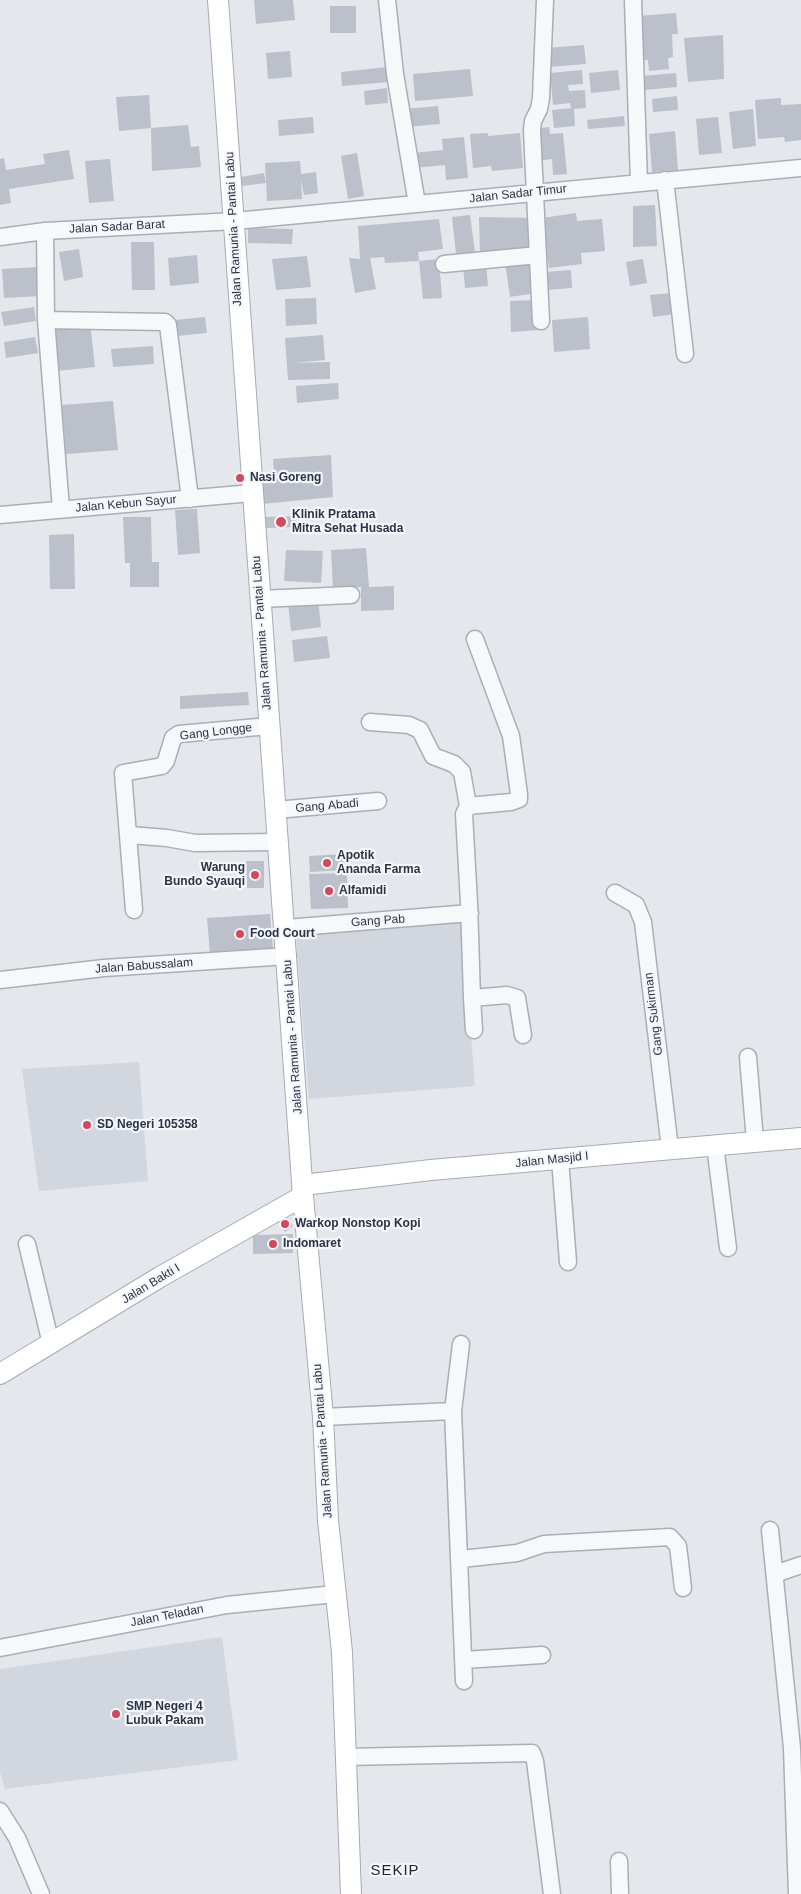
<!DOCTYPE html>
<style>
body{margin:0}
canvas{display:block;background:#e4e7ec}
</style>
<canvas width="801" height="1894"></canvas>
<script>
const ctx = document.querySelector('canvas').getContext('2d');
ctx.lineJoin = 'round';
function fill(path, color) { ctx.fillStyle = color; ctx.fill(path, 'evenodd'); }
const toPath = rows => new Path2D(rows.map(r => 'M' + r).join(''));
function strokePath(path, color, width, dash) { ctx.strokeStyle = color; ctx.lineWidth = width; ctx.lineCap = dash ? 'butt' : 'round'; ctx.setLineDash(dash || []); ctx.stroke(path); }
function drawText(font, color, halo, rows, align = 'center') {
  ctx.font = font + ' Helvetica,sans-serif'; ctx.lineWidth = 4.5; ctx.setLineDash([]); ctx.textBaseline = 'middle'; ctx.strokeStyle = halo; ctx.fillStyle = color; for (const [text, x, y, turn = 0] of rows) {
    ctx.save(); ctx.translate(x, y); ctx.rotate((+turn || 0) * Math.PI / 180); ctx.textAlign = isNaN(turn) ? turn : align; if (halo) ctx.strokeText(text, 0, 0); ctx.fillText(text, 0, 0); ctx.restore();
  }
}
const built = toPath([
 [462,922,475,1086,309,1099,296,935],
 [139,1062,148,1181,39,1191,22,1069],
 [222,1637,238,1760,5,1789,0,1772,0,1669]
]);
const building = toPath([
 [254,0,293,0,295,20,256,24],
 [330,6,356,6,356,33,330,33],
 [676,13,678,34,672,34,673,57,668,58,669,69,649,71,648,60,642,60,638,16],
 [723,35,724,79,688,82,684,38],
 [584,45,586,64,549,67,547,48],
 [290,51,292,77,268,79,266,53],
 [387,67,389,82,342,86,341,72],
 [470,69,473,96,415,101,413,74],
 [582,70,583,84,568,85,569,91,585,90,586,108,574,109,575,126,554,128,552,110,571,108,570,103,553,105,550,73],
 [618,70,620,90,591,93,589,73],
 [676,73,677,87,644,90,642,76],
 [387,88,388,103,365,105,364,91],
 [149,95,151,128,119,131,116,97],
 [677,96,678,110,653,112,652,99],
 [781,98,781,105,801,104,801,140,785,142,784,137,758,139,755,100],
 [438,106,440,124,406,127,405,109],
 [753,109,756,146,733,149,729,112],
 [624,116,625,126,588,129,587,120],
 [313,117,314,133,279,136,278,120],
 [718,117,722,153,699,155,696,119],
 [188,125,191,147,199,146,201,167,152,171,151,128],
 [549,127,550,134,563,133,567,174,553,175,552,159,537,161,534,129],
 [675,131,678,170,652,172,649,134],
 [488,133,488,136,520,133,523,168,492,171,491,166,473,168,470,134],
 [464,137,468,178,446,180,445,165,414,168,413,153,443,150,442,139],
 [69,150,74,179,9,189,11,203,0,205,0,159,4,158,6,170,45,164,43,154],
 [357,153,364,196,348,199,341,156],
 [110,159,114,201,89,203,85,161],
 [300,161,301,174,316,172,318,193,304,195,301,180,302,199,267,201,265,163],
 [264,173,266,183,242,186,241,177],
 [655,205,657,246,633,247,633,206],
 [576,213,577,221,602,219,605,251,581,253,582,264,549,268,542,218],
 [470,215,475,252,456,254,452,217],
 [479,217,533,218,532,249,480,253],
 [439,219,443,249,418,252,419,261,439,259,442,298,423,299,419,261,385,263,384,257,370,258,376,289,355,293,349,258,360,259,358,226],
 [248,228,293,229,292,244,248,243],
 [131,242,154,242,155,290,132,290],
 [79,249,83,277,64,281,59,252],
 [197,255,199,283,170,286,168,258],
 [307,256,311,287,276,290,272,259],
 [531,258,536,293,510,297,505,262],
 [643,259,647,283,630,286,626,262],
 [486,263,488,286,465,288,463,265],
 [39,267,41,296,4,298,2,269],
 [571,270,572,288,545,290,544,272],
 [672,293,675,314,653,317,650,295],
 [316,298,317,324,286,326,285,299],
 [538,300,540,330,511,332,510,301],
 [34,307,36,321,4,326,1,312],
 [205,317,207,333,177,336,175,320],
 [588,317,590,349,554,352,552,320],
 [90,322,95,367,57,371,52,326],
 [323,335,325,360,294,363,330,362,330,379,288,380,285,338],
 [35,337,38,353,6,358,4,342],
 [153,346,154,364,113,367,111,349],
 [338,383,339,399,297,403,296,386],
 [113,401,118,450,66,454,62,405],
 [331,455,333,497,262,504,260,476,274,474,273,459],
 [197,509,200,553,178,555,175,510],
 [295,516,296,527,266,528,265,517],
 [123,517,151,517,152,562,159,562,159,587,130,587,130,563,125,563],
 [74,534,75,589,50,589,49,535],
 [366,548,369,587,394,586,394,610,361,611,361,587,333,589,331,550],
 [286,550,323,551,321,583,284,581],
 [318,599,321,627,291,631,288,603],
 [327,636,330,658,294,662,292,640],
 [248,692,249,705,180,709,180,696],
 [345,854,346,870,310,872,309,856],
 [246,861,264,861,264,888,247,888],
 [347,873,348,908,311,909,309,874],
 [270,914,273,949,210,954,207,918],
 [285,1215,293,1226,285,1232,277,1221],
 [293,1234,293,1253,253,1254,253,1235]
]);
const minor = toPath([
 [387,0,395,74,417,204],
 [633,0,639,183],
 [665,180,685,354],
 [45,231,46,320,61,509],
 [0,237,45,231,235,221,801,168],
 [444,264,538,255],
 [46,320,165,322,168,325,190,499],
 [541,321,532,130,533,121,539,109,541,98,545,0],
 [0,515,252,493],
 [260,599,351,595],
 [475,639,511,736,519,794,519,799,511,802,468,806,464,814,469,903,472,998,507,995,517,998,523,1035],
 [370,722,409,725,420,730,433,756,454,764,462,772,468,806],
 [276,810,378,801],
 [130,835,167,838,195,843,278,842],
 [615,893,636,905,643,922,670,1149],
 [134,910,123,773,162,766,166,761,173,738,179,734,269,726],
 [286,928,470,913],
 [0,980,104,968,288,956],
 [472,998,474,1030],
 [748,1057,755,1141],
 [715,1145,728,1248],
 [560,1159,568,1262],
 [27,1244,51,1344],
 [453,1411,461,1344],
 [323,1417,453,1411,464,1681],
 [770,1530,792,1748,797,1894],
 [461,1559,517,1553,544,1544,670,1537,678,1546,683,1588],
 [775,1574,801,1565],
 [0,1648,227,1605,335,1594],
 [464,1660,542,1655],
 [346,1757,532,1753,535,1761,552,1894],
 [0,1811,17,1838,41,1894],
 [619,1861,620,1894]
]);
const major = toPath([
 [218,0,303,1196,323,1417,328,1520,342,1652,351,1894],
 [303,1185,431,1170,801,1138],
 [0,1374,160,1277,303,1196]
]);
const markers = [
 [240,478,5,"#d1495b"],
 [281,522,6,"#d1495b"],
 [327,863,5,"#d1495b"],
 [255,875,5,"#d1495b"],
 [329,891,5,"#d1495b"],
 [240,934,5,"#d1495b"],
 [87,1125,5,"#d1495b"],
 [285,1224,5,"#d1495b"],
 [273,1244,5,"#d1495b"],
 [116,1714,5,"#d1495b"]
];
const streetNames = [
 ["Jalan Sadar Timur",518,194,-6],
 ["Jalan Sadar Barat",117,227,-3],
 ["Jalan Ramunia - Pantai Labu",234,229,-93],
 ["Jalan Kebun Sayur",126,504,-5],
 ["Jalan Ramunia - Pantai Labu",262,633,-94],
 ["Gang Longge",216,732,-7],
 ["Gang Abadi",327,806,-5],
 ["Gang Pab",378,921,-4],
 ["Jalan Babussalam",144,966,-4],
 ["Gang Sukirman",654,1014,-97],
 ["Jalan Ramunia - Pantai Labu",293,1037,-94],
 ["Jalan Masjid I",552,1160,-6],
 ["Jalan Bakti I",151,1284,-31],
 ["Jalan Ramunia - Pantai Labu",323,1441,-94],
 ["Jalan Teladan",167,1616,-11]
];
const poiNames = [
 ["Nasi Goreng",250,478],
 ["Klinik Pratama",292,515],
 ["Mitra Sehat Husada",292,529],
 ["Apotik",337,856],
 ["Ananda Farma",337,870],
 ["Warung",245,868,"right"],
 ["Bundo Syauqi",245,882,"right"],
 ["Alfamidi",339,891],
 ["Food Court",250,934],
 ["SD Negeri 105358",97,1125],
 ["Warkop Nonstop Kopi",295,1224],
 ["Indomaret",283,1244],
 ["SMP Negeri 4",126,1707],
 ["Lubuk Pakam",126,1721]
];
const quarterNames = [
 ["SEKIP",395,1871]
];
fill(built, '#d2d6de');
fill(building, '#bbc0ca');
strokePath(minor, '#a9aeb7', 19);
strokePath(major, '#a3abb8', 22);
strokePath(minor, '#f7f8fa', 16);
strokePath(major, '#fff', 20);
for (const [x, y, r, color] of markers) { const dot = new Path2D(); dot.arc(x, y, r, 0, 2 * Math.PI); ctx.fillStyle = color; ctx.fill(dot); strokePath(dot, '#f4f6f9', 2); }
drawText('12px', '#2b3445', '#f4f6f9', streetNames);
drawText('bold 12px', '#2b3445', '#f4f6f9', poiNames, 'left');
ctx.letterSpacing = '1px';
drawText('15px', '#1d2536', '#f4f6f9', quarterNames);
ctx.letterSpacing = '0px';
</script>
